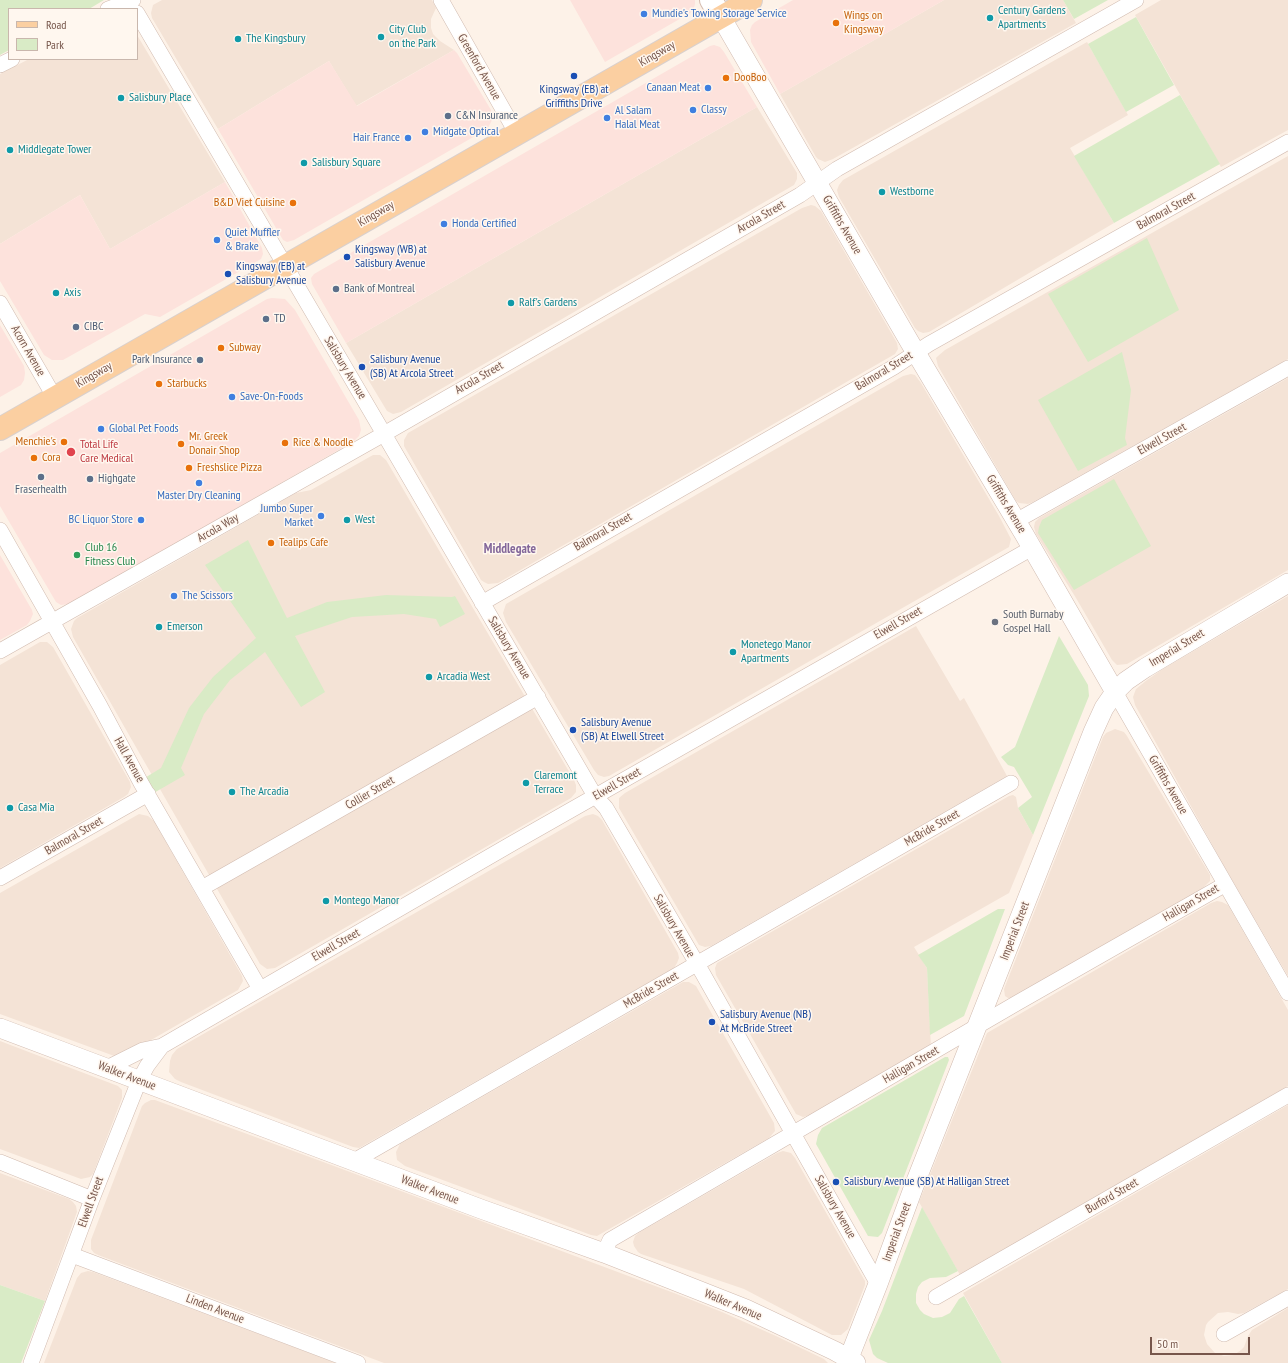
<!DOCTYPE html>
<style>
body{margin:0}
#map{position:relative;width:1288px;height:1363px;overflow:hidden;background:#fdf2e8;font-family:"PT Sans Narrow",sans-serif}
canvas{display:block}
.legend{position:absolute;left:8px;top:8px;width:130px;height:52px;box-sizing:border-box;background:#fff7ef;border:1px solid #c9b7ad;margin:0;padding:5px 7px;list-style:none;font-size:12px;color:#77564b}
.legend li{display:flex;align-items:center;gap:8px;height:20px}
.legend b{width:20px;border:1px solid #c9b7ad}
.scale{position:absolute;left:1150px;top:1337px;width:100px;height:18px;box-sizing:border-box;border:2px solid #77564b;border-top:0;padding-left:5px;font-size:12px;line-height:14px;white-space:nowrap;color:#77564b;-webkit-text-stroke:3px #fff7ef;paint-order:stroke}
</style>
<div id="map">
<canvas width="1288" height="1363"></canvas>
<ul class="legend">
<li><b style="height:5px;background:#fbcfa1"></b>Road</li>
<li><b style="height:11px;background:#d9ebc6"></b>Park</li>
</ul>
<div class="scale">50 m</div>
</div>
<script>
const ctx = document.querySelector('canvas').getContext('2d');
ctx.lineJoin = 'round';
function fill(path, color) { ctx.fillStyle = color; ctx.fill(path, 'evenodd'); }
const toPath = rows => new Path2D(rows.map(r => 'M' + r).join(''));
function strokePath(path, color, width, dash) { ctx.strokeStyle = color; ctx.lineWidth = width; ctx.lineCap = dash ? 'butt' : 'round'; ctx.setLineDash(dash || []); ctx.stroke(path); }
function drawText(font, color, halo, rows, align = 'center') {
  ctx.font = font + ' "PT Sans Narrow",sans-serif'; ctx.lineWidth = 3; ctx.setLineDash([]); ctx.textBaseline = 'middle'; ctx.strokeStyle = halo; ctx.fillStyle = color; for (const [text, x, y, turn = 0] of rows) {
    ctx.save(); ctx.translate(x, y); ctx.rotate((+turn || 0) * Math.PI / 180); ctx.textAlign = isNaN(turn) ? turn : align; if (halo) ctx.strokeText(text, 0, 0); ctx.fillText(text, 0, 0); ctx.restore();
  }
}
const residential = toPath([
 [162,0,432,0,436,8,431,19,431,28,433,34,440,41,454,50,356,106,329,61,218,129,152,18,151,13,153,5],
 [944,0,1063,0,1076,23,833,159,825,162,818,159,816,157,780,94],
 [1161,0,1288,0,1288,130,1221,167,1135,15],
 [137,35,225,182,110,249,80,195,0,244,0,74,29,59,137,59],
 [1087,42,1128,115,1070,148,1114,223,929,332,923,333,918,331,915,328,839,197,837,190,839,185,843,180],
 [757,107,797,173,797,179,794,185,401,412,393,414,387,411,346,343],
 [1288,156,1288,359,1033,502,1028,504,1019,503,1016,501,938,366,936,358,938,356,945,350],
 [811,205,815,206,821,211,897,343,898,349,895,354,498,583,488,584,484,582,481,580,404,446,404,440,408,433,802,208],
 [911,374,915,375,921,383,999,516,1011,539,1009,547,609,776,604,777,598,775,594,770,506,622,503,613,506,604,903,376],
 [1288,378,1288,570,1127,664,1117,665,1112,660,1076,598,1036,534,1034,527,1035,522,1039,518],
 [373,455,380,455,386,460,574,780,576,785,576,792,571,798,275,968,267,969,260,964,73,637,71,629,74,621,77,618,296,493,311,490],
 [1288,596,1288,976,1224,866,1135,705,1133,697,1136,689,1147,680,1163,669],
 [916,626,960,701,964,698,1007,776,711,946,705,947,699,945,619,808,619,798,625,793],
 [40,642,47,642,53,647,130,782,131,787,128,794,124,797,0,868,0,665],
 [1115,729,1124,732,1127,736,1210,875,1210,881,1201,890,1013,998,1008,998,1005,996,1004,989,1103,737,1106,733],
 [1013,795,1016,797,1018,808,1033,835,1009,893,914,947,927,968,931,1048,817,1113,803,1117,796,1114,716,975,715,968,717,963,1009,796],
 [139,814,148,816,154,821,242,976,243,981,238,990,125,1055,117,1057,0,1014,0,893],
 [593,814,598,816,602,820,678,953,679,958,677,963,674,968,359,1148,353,1147,181,1082,175,1079,169,1072,170,1061,172,1055,177,1049,585,816],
 [1217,901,1222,902,1228,905,1288,1010,1288,1086,960,1275,919,1202,987,1033,1211,903],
 [683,982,689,982,696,986,774,1123,775,1131,769,1138,597,1236,591,1235,405,1166,397,1160,396,1152,400,1144],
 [0,1041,118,1086,122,1090,122,1098,93,1174,90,1177,81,1179,0,1149],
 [151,1100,155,1100,326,1163,674,1293,722,1312,776,1336,824,1359,828,1363,384,1363,98,1255,94,1253,91,1249,91,1240,142,1106,145,1103],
 [1288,1105,1288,1289,1244,1313,1238,1314,1228,1312,1218,1313,1208,1322,1206,1325,1204,1335,1207,1344,1215,1353,1224,1356,1234,1355,1241,1350,1244,1347,1248,1336,1252,1330,1288,1308,1288,1363,1002,1363,963,1293],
 [783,1151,791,1153,795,1158,865,1281,865,1285,848,1329,841,1335,832,1335,744,1289,641,1254,638,1252,634,1246,633,1242,635,1236,640,1232,777,1153],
 [0,1173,69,1199,73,1202,76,1206,77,1212,45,1301,0,1285],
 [88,1271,93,1272,336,1363,44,1363,77,1278,81,1273]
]);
const commercial = toPath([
 [570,0,695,0,695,4,693,11,690,13,605,62],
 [793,0,944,0,780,94,751,42,750,30,752,25,755,22],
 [714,45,720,47,724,52,757,107,346,343,312,284,311,278,314,274,710,46],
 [454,50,457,53,491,110,492,120,488,128,482,132,294,240,287,242,283,240,218,129,329,61,357,106],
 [225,182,262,248,263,254,261,259,160,317,145,314,63,360,52,360,44,355,0,281,0,244,80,195,110,249],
 [272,298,285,299,295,310,359,420,361,430,359,436,354,441,208,525,69,604,61,605,56,602,0,506,0,453,267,299],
 [0,325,24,366,25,373,24,380,21,385,0,397],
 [0,555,32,610,33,614,30,621,27,625,0,640]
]);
const green = toPath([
 [0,0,104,0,89,9,9,9,9,50,0,55],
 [1063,0,1108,0,1074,19],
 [1136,17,1174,85,1126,112,1088,44],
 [1180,95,1220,164,1114,223,1074,156],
 [1147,238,1179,310,1088,362,1048,294],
 [1122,352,1131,390,1125,438,1127,445,1078,471,1038,400],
 [1114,479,1151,546,1074,590,1038,533,1039,527,1042,520],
 [248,540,287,618,327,602,386,595,452,597,455,596,465,614,440,627,436,619,404,614,352,617,295,636,325,692,301,707,265,652,230,680,204,714,181,768,185,775,152,794,143,779,161,768,189,708,213,677,256,638,205,565],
 [1059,636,1088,685,1089,696,1033,835,1018,808,1032,797,1014,767,1008,765,1001,757,1015,747],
 [998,909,1005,909,964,1016,930,1035,927,968,918,955],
 [945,1057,948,1057,949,1060,882,1233,878,1237,868,1236,816,1144,818,1135,822,1128],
 [922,1207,958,1271,946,1277,930,1278,922,1282,918,1287,916,1294,916,1303,920,1310,924,1314,933,1318,942,1317,950,1313,959,1299,964,1296,1002,1363,888,1363,877,1358,873,1354,869,1340,882,1311],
 [0,1285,45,1301,21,1363,0,1363]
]);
const minor = toPath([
 [441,0,517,134],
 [108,9,133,0],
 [137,13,384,434,588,784,595,796,606,808,703,974,878,1284],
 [0,65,12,59],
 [0,303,55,398],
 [1016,521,1288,368],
 [0,530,100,706,141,783,260,989],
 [482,603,894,367,929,344,1288,142],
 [0,651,384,434,800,195,837,169,1136,0],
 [1115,692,1288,993],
 [0,878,148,794],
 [202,888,538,697],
 [107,1068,143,1050,162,1046],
 [354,1161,1011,783],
 [0,1162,92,1199],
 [604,1253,610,1240,1017,1003,1224,885],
 [72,1255,358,1363],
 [936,1297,1288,1095],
 [1224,1334,1288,1298],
 [31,1363,92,1199,139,1081,147,1066,162,1046,513,843,1032,548]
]);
const tertiary = toPath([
 [721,17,909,341,1024,534,1115,692],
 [0,1028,481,1209,604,1253,746,1309,835,1351,856,1363],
 [847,1363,878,1284,914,1186,1093,732,1104,708,1115,692,1126,681,1145,668,1288,583]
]);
const secondary = toPath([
 [711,0,721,17]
]);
const primary = toPath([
 [0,429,751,0]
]);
const markers = [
 [644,14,4,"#3f7fe0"],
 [990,18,4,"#0f9aa8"],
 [836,23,4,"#e8710a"],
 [381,37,4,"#0f9aa8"],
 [238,39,4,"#0f9aa8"],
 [574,76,4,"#1a4fb4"],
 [726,78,4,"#e8710a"],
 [708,88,4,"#3f7fe0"],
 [121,98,4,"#0f9aa8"],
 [693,110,4,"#3f7fe0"],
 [448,116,4,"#5c6f8a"],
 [607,118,4,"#3f7fe0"],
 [425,132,4,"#3f7fe0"],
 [408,138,4,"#3f7fe0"],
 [10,150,4,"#0f9aa8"],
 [304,163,4,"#0f9aa8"],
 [882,192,4,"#0f9aa8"],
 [293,203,4,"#e8710a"],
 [444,224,4,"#3f7fe0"],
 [217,240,4,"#3f7fe0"],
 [347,257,4,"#1a4fb4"],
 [228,274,4,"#1a4fb4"],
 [336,289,4,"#5c6f8a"],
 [56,293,4,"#0f9aa8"],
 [511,303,4,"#0f9aa8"],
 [266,319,4,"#5c6f8a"],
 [76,327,4,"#5c6f8a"],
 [221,348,4,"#e8710a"],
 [200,360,4,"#5c6f8a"],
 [362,367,4,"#1a4fb4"],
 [159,384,4,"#e8710a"],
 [232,397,4,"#3f7fe0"],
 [101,429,4,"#3f7fe0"],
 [64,442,4,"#e8710a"],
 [285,443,4,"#e8710a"],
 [181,444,4,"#e8710a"],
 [71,452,5,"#e0444e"],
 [34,458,4,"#e8710a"],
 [189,468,4,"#e8710a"],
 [41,477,4,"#5c6f8a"],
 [90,479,4,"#5c6f8a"],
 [199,483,4,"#3f7fe0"],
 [321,516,4,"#3f7fe0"],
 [141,520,4,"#3f7fe0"],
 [347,520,4,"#0f9aa8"],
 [271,543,4,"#e8710a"],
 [77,555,4,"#2e9e5b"],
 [174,596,4,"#3f7fe0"],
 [995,622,4,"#6b7280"],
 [159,627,4,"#0f9aa8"],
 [733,652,4,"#0f9aa8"],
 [429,677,4,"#0f9aa8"],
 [573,730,4,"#1a4fb4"],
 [526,783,4,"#0f9aa8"],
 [232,792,4,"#0f9aa8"],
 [10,808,4,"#0f9aa8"],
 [326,901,4,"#0f9aa8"],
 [712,1022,4,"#1a4fb4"],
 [836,1182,4,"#1a4fb4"]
];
const cultureNames = [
 ["Century Gardens",998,11],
 ["Apartments",998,25],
 ["City Club",389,30],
 ["on the Park",389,44],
 ["The Kingsbury",246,39],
 ["Salisbury Place",129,98],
 ["Middlegate Tower",18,150],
 ["Salisbury Square",312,163],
 ["Westborne",890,192],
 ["Axis",64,293],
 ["Ralf's Gardens",519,303],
 ["West",355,520],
 ["Emerson",167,627],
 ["Monetego Manor",741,645],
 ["Apartments",741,659],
 ["Arcadia West",437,677],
 ["Claremont",534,776],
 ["Terrace",534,790],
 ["The Arcadia",240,792],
 ["Casa Mia",18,808],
 ["Montego Manor",334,901]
];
const shopNames = [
 ["Mundie's Towing Storage Service",652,14],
 ["Canaan Meat",700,88,"right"],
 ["Classy",701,110],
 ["Al Salam",615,111],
 ["Halal Meat",615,125],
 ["Midgate Optical",433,132],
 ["Hair France",400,138,"right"],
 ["Honda Certified",452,224],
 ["Quiet Muffler",225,233],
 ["& Brake",225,247],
 ["Save-On-Foods",240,397],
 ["Global Pet Foods",109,429],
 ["Master Dry Cleaning",199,496,"center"],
 ["Jumbo Super",313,509,"right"],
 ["Market",313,523,"right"],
 ["BC Liquor Store",133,520,"right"],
 ["The Scissors",182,596]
];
const foodNames = [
 ["Wings on",844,16],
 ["Kingsway",844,30],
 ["DooBoo",734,78],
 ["B&D Viet Cuisine",285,203,"right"],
 ["Subway",229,348],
 ["Starbucks",167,384],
 ["Mr. Greek",189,437],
 ["Donair Shop",189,451],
 ["Menchie's",56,442,"right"],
 ["Rice & Noodle",293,443],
 ["Cora",42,458],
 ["Freshslice Pizza",197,468],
 ["Tealips Cafe",279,543]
];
const streetNames = [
 ["Kingsway",657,54,-30],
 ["Greenford Avenue",479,67,60],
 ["Balmoral Street",1166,211,-29],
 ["Kingsway",376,214,-30],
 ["Arcola Street",761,217,-30],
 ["Griffiths Avenue",842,225,60],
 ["Acorn Avenue",28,351,60],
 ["Salisbury Avenue",345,368,59],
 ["Balmoral Street",884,371,-31],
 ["Kingsway",94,375,-30],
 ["Arcola Street",479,378,-30],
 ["Elwell Street",1162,439,-29],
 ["Griffiths Avenue",1006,504,59],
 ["Arcola Way",218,528,-30],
 ["Balmoral Street",603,532,-30],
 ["Elwell Street",898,623,-30],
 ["Salisbury Avenue",509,648,59],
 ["Imperial Street",1177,648,-31],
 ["Hall Avenue",129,760,61],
 ["Elwell Street",617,784,-30],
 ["Griffiths Avenue",1168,785,60],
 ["Collier Street",370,793,-30],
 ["McBride Street",932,828,-30],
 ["Balmoral Street",74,836,-30],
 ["Halligan Street",1191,903,-30],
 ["Salisbury Avenue",674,926,60],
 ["Imperial Street",1015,931,-69],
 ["Elwell Street",336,945,-30],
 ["McBride Street",651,990,-30],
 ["Halligan Street",911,1065,-30],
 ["Walker Avenue",127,1076,21],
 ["Walker Avenue",430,1190,21],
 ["Burford Street",1112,1196,-30],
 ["Elwell Street",91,1202,-70],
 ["Salisbury Avenue",835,1207,60],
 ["Imperial Street",897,1232,-70],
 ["Walker Avenue",733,1305,23],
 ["Linden Avenue",215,1309,21]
];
const transitNames = [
 ["Kingsway (EB) at",574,90,"center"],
 ["Griffiths Drive",574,104,"center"],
 ["Kingsway (WB) at",355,250],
 ["Salisbury Avenue",355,264],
 ["Kingsway (EB) at",236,267],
 ["Salisbury Avenue",236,281],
 ["Salisbury Avenue",370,360],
 ["(SB) At Arcola Street",370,374],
 ["Salisbury Avenue",581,723],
 ["(SB) At Elwell Street",581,737],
 ["Salisbury Avenue (NB)",720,1015],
 ["At McBride Street",720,1029],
 ["Salisbury Avenue (SB) At Halligan Street",844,1182]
];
const serviceNames = [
 ["C&N Insurance",456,116],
 ["Bank of Montreal",344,289],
 ["TD",274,319],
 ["CIBC",84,327],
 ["Park Insurance",192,360,"right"],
 ["Highgate",98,479],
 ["Fraserhealth",41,490,"center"]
];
const healthNames = [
 ["Total Life",80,445],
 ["Care Medical",80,459]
];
const leisureNames = [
 ["Club 16",85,548],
 ["Fitness Club",85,562]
];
const worshipNames = [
 ["South Burnaby",1003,615],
 ["Gospel Hall",1003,629]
];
const neighbourhoodNames = [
 ["Middlegate",510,549]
];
fill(residential, '#f4e3d6');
fill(commercial, '#fde2dc');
fill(green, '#d9ebc6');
strokePath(minor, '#d1bbb0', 16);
strokePath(tertiary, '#d1bbb0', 20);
strokePath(secondary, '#d4baad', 24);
strokePath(primary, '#d9d0cd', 24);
strokePath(minor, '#fff', 15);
strokePath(tertiary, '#fff', 19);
strokePath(secondary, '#fff', 22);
strokePath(primary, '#fbcfa1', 22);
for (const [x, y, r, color] of markers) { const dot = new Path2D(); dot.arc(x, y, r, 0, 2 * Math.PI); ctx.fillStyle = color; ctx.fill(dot); strokePath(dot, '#fff7ef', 1.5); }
drawText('12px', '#0d838f', '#fff7ef', cultureNames, 'left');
drawText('12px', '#366cbe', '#fff7ef', shopNames, 'left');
drawText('12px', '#c56008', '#fff7ef', foodNames, 'left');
drawText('12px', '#77564b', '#fff7ef', streetNames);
drawText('12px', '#164399', '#fff7ef', transitNames, 'left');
drawText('12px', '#4e5e75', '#fff7ef', serviceNames, 'left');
drawText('12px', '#be3a42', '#fff7ef', healthNames, 'left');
drawText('12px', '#27864d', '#fff7ef', leisureNames, 'left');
drawText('12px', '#5b616d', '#fff7ef', worshipNames, 'left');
drawText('bold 13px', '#83679a', '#fff7ef', neighbourhoodNames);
</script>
